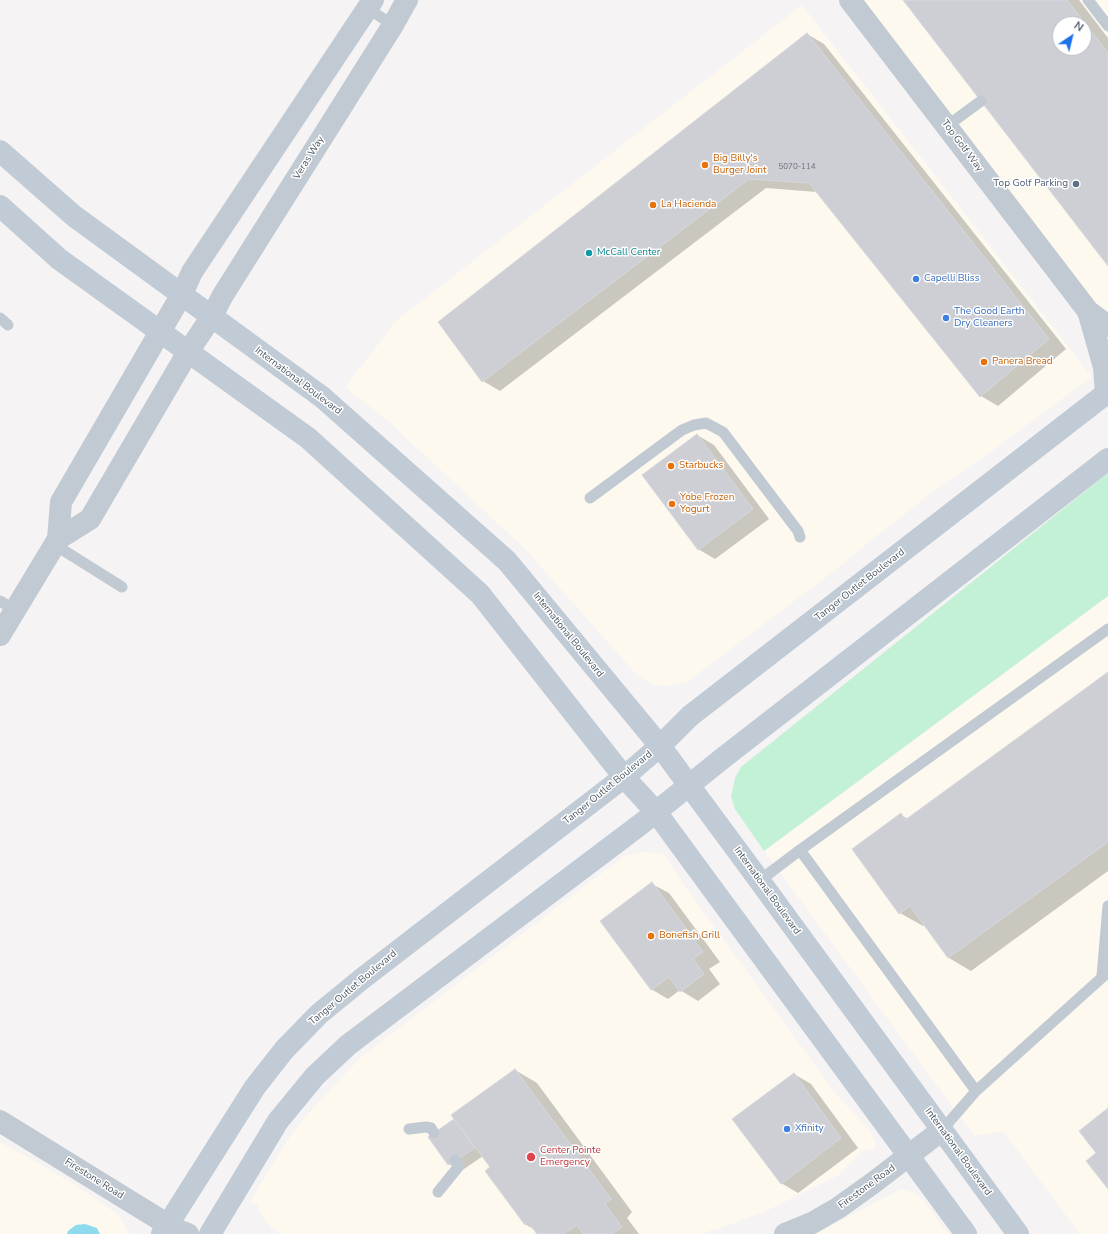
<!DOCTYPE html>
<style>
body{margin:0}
#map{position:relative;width:1108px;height:1234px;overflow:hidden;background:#f5f3f3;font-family:"Nunito Sans",sans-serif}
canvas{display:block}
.north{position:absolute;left:1052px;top:16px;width:40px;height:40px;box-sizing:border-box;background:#fff;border:1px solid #b7bbc0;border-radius:50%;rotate:35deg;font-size:11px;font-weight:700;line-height:16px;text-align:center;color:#4a5661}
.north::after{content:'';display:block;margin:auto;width:14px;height:18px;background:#1a73e8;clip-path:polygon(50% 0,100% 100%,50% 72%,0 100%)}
</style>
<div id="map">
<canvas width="1108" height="1234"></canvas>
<div class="north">N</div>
</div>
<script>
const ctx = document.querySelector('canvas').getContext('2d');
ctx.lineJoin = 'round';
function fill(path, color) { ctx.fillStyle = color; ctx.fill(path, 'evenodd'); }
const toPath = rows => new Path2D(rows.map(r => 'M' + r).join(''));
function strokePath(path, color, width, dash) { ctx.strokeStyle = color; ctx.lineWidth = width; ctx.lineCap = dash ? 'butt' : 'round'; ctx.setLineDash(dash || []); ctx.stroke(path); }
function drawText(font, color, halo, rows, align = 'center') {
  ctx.font = font + ' "Nunito Sans",sans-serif'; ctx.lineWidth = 3; ctx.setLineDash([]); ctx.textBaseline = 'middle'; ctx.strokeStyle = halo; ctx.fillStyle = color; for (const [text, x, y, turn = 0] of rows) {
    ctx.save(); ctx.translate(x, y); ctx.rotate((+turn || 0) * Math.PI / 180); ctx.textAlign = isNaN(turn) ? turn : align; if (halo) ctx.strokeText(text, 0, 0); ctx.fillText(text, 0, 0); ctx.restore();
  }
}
const commercial = toPath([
 [850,0,1108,0,1108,326],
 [1060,24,1084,24,1084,48,1060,48],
 [802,5,1092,377,981,459,939,487,864,546,843,564,686,683,667,686,651,684,635,673,525,549,388,421,345,387,397,320],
 [1108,596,1108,1234,1080,1234,1003,1131,974,1136,764,851],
 [645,852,664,854,681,881,836,1094,871,1131,875,1143,875,1150,870,1149,862,1151,839,1175,768,1210,724,1227,700,1234,282,1234,271,1227,260,1213,258,1205,250,1202,270,1168,293,1132,314,1107,360,1058,624,856],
 [0,1142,71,1182,119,1215,129,1234,0,1234],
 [901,1189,913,1192,923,1200,948,1234,816,1234]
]);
const green = toPath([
 [1108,473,1108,596,764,851,735,809,731,797,735,778,741,767]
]);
const water = toPath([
 [85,1224,97,1228,100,1234,67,1234,68,1231,76,1225]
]);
const shadow = toPath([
 [904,0,1079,0,1108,38,1108,265],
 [1060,24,1084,24,1084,48,1060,48],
 [807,34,824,44,1066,349,998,406,981,396,817,192,766,188,500,391,483,381],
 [697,435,714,445,769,519,715,559,698,549],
 [1108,673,1108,871,971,971,949,958,925,924,923,926,900,913,901,815,908,819],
 [652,884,669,893,720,962,709,969,720,984,698,1001,680,990,668,999,651,989],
 [515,1070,537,1083,632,1212,627,1218,639,1234,538,1234,535,1230,525,1224,483,1156,461,1171,449,1164,454,1120,458,1122],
 [794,1074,811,1084,858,1148,798,1193,781,1183]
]);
const building = toPath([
 [903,0,1067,0,1108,53,1108,266,903,0],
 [1060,24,1084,24,1084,48,1060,48,1060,24],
 [807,33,1049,339,980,397,809,183,749,179,482,382,438,322,807,33],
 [697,434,753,509,698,550,642,475,697,434],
 [1108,672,1108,842,948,958,910,906,899,914,852,849,901,813,905,820,1108,672],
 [652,882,703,952,693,959,704,974,680,992,669,977,651,990,600,921,652,882],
 [515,1069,611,1199,605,1204,622,1227,612,1234,583,1234,577,1225,563,1234,537,1234,528,1222,525,1225,485,1171,490,1167,451,1115,515,1069],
 [794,1073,841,1138,781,1184,732,1119,794,1073],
 [1108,1108,1108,1189,1086,1161,1096,1153,1079,1131,1108,1108],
 [454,1119,475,1148,448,1165,428,1137,454,1119]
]);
const lane = toPath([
 [1088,0,1108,26],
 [367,8,393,25],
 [947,126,981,101],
 [0,318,8,325],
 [590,498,682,430,694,425,706,423,723,432,798,531,800,537],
 [55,545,122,587],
 [0,601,15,610],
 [800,850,1108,629],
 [759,881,800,850,976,1091,942,1130],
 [1102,976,1108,906],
 [976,1091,1108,972],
 [409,1129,426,1127,431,1128,434,1133],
 [438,1192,459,1166,455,1160]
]);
const street = toPath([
 [850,0,1088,311,1108,326],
 [1088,311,1104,367,1106,393],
 [58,539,61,502,182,294,192,272,373,0],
 [0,635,58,539,90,519,188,352,212,316,223,295,393,25,407,0],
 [0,1121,175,1229,188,1234],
 [785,1234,812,1223,838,1208,873,1183,942,1130]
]);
const secondary = toPath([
 [0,151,74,216,322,397,507,561,660,746,748,865,1018,1234],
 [0,206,59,259,308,438,480,594,624,777,656,812,966,1234],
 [162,1234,255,1087,284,1050,319,1014,363,978,624,777,660,746,690,716,1108,392],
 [210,1234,278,1121,315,1076,348,1045,641,824,723,758,1108,459]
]);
const markers = [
 [705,165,4,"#e8710a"],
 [1076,184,4,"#5c6f8a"],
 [653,205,4,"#e8710a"],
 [589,253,4,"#0f9aa8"],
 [916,279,4,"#3f7fe0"],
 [946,318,4,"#3f7fe0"],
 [984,362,4,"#e8710a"],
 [671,466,4,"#e8710a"],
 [672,504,4,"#e8710a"],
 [651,936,4,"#e8710a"],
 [787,1129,4,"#3f7fe0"],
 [531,1157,5,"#e0444e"]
];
const numberNames = [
 ["5070-114",797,167]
];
const streetNames = [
 ["Top Golf Way",962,146,53],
 ["Veras Way",309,158,-58],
 ["International Boulevard",298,381,37],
 ["Tanger Outlet Boulevard",860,585,-38],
 ["International Boulevard",568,635,51],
 ["Tanger Outlet Boulevard",608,788,-39],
 ["International Boulevard",767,891,54],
 ["Tanger Outlet Boulevard",353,988,-40],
 ["International Boulevard",958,1152,54],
 ["Firestone Road",94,1179,32],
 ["Firestone Road",867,1187,-36]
];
const foodNames = [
 ["Big Billy's",713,159],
 ["Burger Joint",713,171],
 ["La Hacienda",661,205],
 ["Panera Bread",992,362],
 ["Starbucks",679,466],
 ["Yobe Frozen",680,498],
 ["Yogurt",680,510],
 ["Bonefish Grill",659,936]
];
const serviceNames = [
 ["Top Golf Parking",1068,184]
];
const cultureNames = [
 ["McCall Center",597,253]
];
const shopNames = [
 ["Capelli Bliss",924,279],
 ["The Good Earth",954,312],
 ["Dry Cleaners",954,324],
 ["Xfinity",795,1129]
];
const healthNames = [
 ["Center Pointe",540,1151],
 ["Emergency",540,1163]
];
fill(commercial, '#fdf9ef');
fill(green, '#c3f1d5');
fill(water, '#90daee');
fill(shadow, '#0003');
fill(building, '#cdcfd5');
strokePath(building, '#d7d9de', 1);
strokePath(lane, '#c1cad2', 11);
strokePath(street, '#c1cad2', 22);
strokePath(secondary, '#c1cbd6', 22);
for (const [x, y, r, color] of markers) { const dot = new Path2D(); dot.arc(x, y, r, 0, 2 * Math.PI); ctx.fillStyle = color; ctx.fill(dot); strokePath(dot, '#fff', 1.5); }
drawText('8px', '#6b747e', null, numberNames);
drawText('10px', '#4a5661', '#fff', streetNames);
drawText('10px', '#c56008', '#fff', foodNames, 'left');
drawText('10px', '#4e5e75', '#fff', serviceNames, 'right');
drawText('10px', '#0d838f', '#fff', cultureNames, 'left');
drawText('10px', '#366cbe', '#fff', shopNames, 'left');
drawText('10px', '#be3a42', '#fff', healthNames, 'left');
</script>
